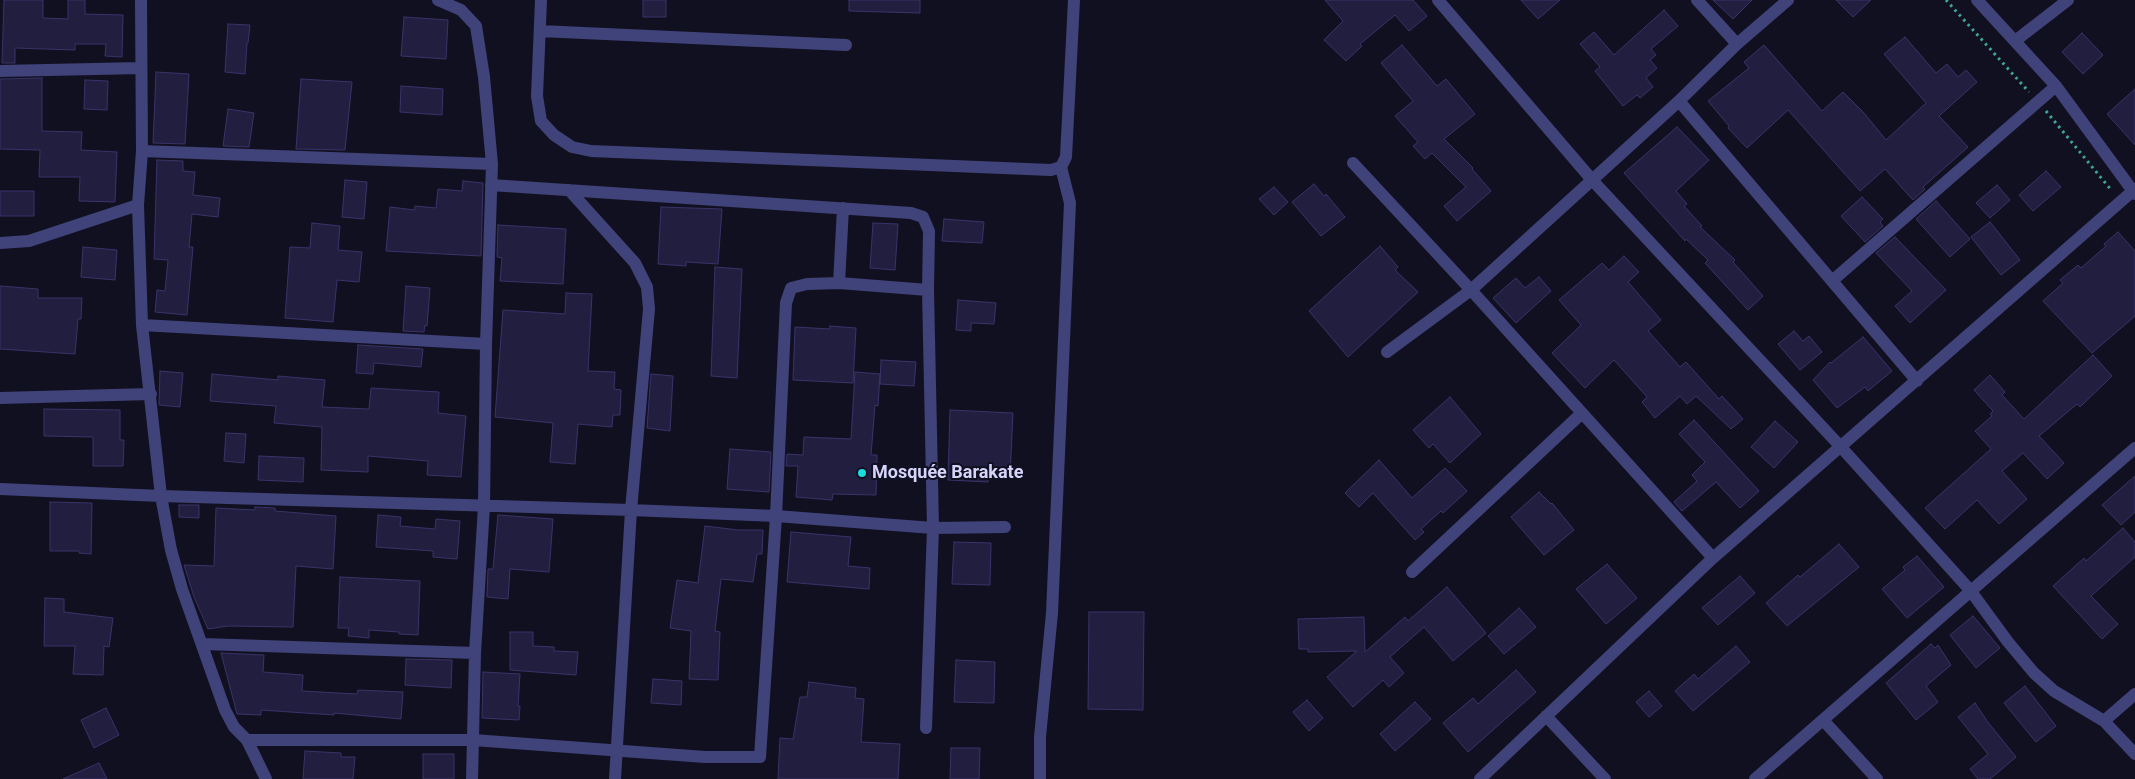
<!DOCTYPE html>
<meta charset="utf-8">
<style>
body{margin:0}
canvas{display:block;background:#111021}
</style>
<canvas width="2135" height="779"></canvas>
<script>
const ctx = document.querySelector('canvas').getContext('2d');
ctx.lineJoin = 'round';
function fill(path, color) { ctx.fillStyle = color; ctx.fill(path, 'evenodd'); }
const toPath = rows => new Path2D(rows.map(r => 'M' + r).join(''));
function strokePath(path, color, width, dash) { ctx.strokeStyle = color; ctx.lineWidth = width; ctx.lineCap = dash ? 'butt' : 'round'; ctx.setLineDash(dash || []); ctx.stroke(path); }
function drawText(font, color, halo, rows, align = 'center') {
  ctx.font = font + ' Roboto,sans-serif'; ctx.lineWidth = 4; ctx.setLineDash([]); ctx.textBaseline = 'middle'; ctx.strokeStyle = halo; ctx.fillStyle = color; for (const [text, x, y, turn = 0] of rows) {
    ctx.save(); ctx.translate(x, y); ctx.rotate((+turn || 0) * Math.PI / 180); ctx.textAlign = isNaN(turn) ? turn : align; if (halo) ctx.strokeText(text, 0, 0); ctx.fillText(text, 0, 0); ctx.restore();
  }
}
const building = toPath([
 [4,0,43,0,43,18,68,19,68,0,85,0,85,14,123,15,122,57,105,56,106,44,75,44,75,50,15,48,15,63,2,63,4,0],
 [643,0,666,0,666,17,643,17,643,0],
 [849,0,920,0,920,13,849,11,849,0],
 [1325,0,1413,0,1427,16,1409,31,1395,15,1360,44,1362,46,1346,61,1324,40,1343,21,1325,0],
 [1521,0,1560,0,1538,19,1521,0],
 [1713,0,1752,0,1733,19,1713,0],
 [1836,0,1871,0,1853,17,1836,0],
 [1664,10,1678,26,1651,49,1656,55,1650,60,1657,68,1646,78,1653,87,1640,98,1637,95,1623,106,1595,71,1600,67,1580,44,1594,32,1614,55,1664,10],
 [404,17,448,20,446,59,401,56,404,17],
 [228,24,250,25,248,43,247,43,245,74,225,72,228,24],
 [2082,33,2103,55,2083,74,2062,52,2082,33],
 [1905,37,1936,73,1947,64,1958,77,1966,70,1977,82,1939,116,1968,147,1923,187,1925,189,1913,200,1885,169,1860,191,1788,110,1747,148,1728,128,1729,126,1708,101,1749,68,1744,62,1764,45,1822,111,1843,92,1864,113,1886,140,1926,103,1884,54,1905,37],
 [1402,45,1437,86,1446,79,1475,114,1444,139,1473,168,1472,169,1491,191,1457,221,1444,206,1466,187,1432,153,1425,159,1413,146,1418,142,1395,116,1413,101,1381,63,1402,45],
 [156,72,189,74,185,144,153,143,156,72],
 [42,78,42,131,82,132,81,150,117,152,115,202,79,201,80,177,39,177,40,150,0,149,0,79,42,78],
 [301,79,352,82,345,150,296,149,301,79],
 [85,80,108,81,107,110,84,109,85,80],
 [401,86,443,89,442,115,400,112,401,86],
 [2135,89,2135,145,2107,114,2135,89],
 [228,109,254,113,249,147,223,146,228,109],
 [1677,127,1709,160,1676,191,1687,204,1684,206,1702,226,1700,227,1735,260,1733,262,1763,296,1748,310,1705,263,1708,260,1686,239,1685,241,1624,173,1677,127],
 [157,160,183,161,183,171,195,172,193,195,220,198,218,217,192,214,189,247,193,247,187,315,155,312,157,290,165,291,168,260,154,259,157,160],
 [2046,171,2061,187,2033,211,2019,195,2046,171],
 [345,180,367,182,364,219,342,217,345,180],
 [463,181,483,183,481,256,386,251,390,207,415,210,415,206,436,208,438,189,462,191,463,181],
 [1314,184,1324,196,1326,194,1345,217,1321,236,1292,202,1314,184],
 [1997,185,2010,200,1990,218,1976,203,1997,185],
 [1274,187,1288,202,1274,215,1259,199,1274,187],
 [0,191,34,191,34,216,0,216,0,191],
 [1862,197,1883,219,1880,222,1883,226,1865,242,1841,216,1862,197],
 [1936,201,1970,239,1950,257,1916,219,1936,201],
 [661,207,722,209,718,264,686,262,686,266,658,264,661,207],
 [944,219,984,222,982,243,942,241,944,219],
 [1990,222,2020,260,2001,275,1971,237,1990,222],
 [312,223,340,226,338,250,362,252,359,282,337,280,333,322,285,318,290,247,310,248,312,223],
 [873,223,898,224,895,270,870,268,873,223],
 [498,225,566,229,563,284,500,281,502,258,497,257,498,225],
 [2118,232,2135,251,2135,316,2092,353,2043,301,2063,283,2060,280,2078,265,2081,268,2106,246,2104,244,2118,232],
 [1895,237,1946,290,1910,323,1895,306,1912,291,1876,253,1895,237],
 [1380,246,1398,267,1395,270,1418,292,1348,357,1309,311,1380,246],
 [83,247,117,250,115,280,81,277,83,247],
 [1624,256,1639,272,1628,282,1661,320,1648,331,1680,367,1686,362,1719,399,1722,396,1743,419,1731,429,1696,396,1687,404,1680,396,1655,418,1642,402,1647,397,1614,360,1585,388,1552,353,1581,325,1559,300,1602,263,1609,270,1624,256],
 [715,267,742,269,737,378,711,376,715,267],
 [1539,277,1551,291,1516,323,1493,298,1516,278,1525,288,1539,277],
 [0,286,38,289,38,298,82,298,81,319,78,319,75,354,0,349,0,286],
 [406,286,430,288,427,326,425,325,424,332,403,331,406,286],
 [566,293,592,294,588,371,615,372,614,389,621,390,620,415,613,415,612,427,578,424,575,464,550,462,553,423,495,417,503,310,565,314,566,293],
 [958,300,996,303,994,324,971,323,971,331,956,330,958,300],
 [830,326,856,328,853,383,793,380,795,327,830,329,830,326],
 [1794,331,1803,341,1809,336,1822,352,1800,370,1778,344,1794,331],
 [1863,337,1892,371,1868,391,1865,387,1837,408,1813,380,1830,362,1831,363,1863,337],
 [358,345,423,349,421,367,374,363,373,374,356,373,358,345],
 [2093,355,2112,376,2080,407,2077,404,2039,436,2064,463,2047,479,2023,453,2002,471,2027,499,1999,524,1977,500,1945,529,1925,508,1991,449,1975,431,1992,416,1990,414,1993,411,1974,390,1990,375,2005,392,2002,395,2024,419,2093,355],
 [881,360,916,362,914,386,880,384,881,360],
 [160,371,183,373,180,407,159,405,160,371],
 [855,372,880,374,878,406,875,405,871,455,877,455,876,495,833,494,832,500,796,497,798,466,786,466,787,454,803,455,804,437,851,439,855,372],
 [212,374,278,380,278,376,325,380,322,407,369,409,371,388,439,392,438,413,466,416,461,477,427,475,428,461,368,456,368,472,321,470,322,427,274,423,276,406,210,401,212,374],
 [651,374,673,376,670,431,647,428,651,374],
 [1450,397,1481,434,1450,463,1433,444,1429,448,1413,430,1450,397],
 [44,409,120,410,120,440,124,440,123,466,93,466,93,437,44,436,44,409],
 [950,410,1013,413,1010,476,988,475,988,482,948,480,950,410],
 [1694,420,1759,491,1740,508,1716,482,1682,511,1674,502,1697,481,1692,475,1705,462,1679,434,1694,420],
 [1775,421,1798,442,1774,468,1751,447,1775,421],
 [226,433,246,434,244,463,224,461,226,433],
 [730,449,771,452,769,492,727,489,730,449],
 [259,456,304,458,303,482,258,480,259,456],
 [1379,460,1412,498,1445,468,1467,491,1443,513,1441,511,1421,529,1424,532,1415,540,1373,493,1359,507,1345,493,1379,460],
 [2135,476,2135,512,2121,525,2102,505,2135,476],
 [1539,492,1551,504,1552,503,1574,530,1544,555,1511,517,1539,492],
 [50,502,92,503,91,554,79,553,79,551,50,551,50,502],
 [179,505,199,505,199,518,179,517,179,505],
 [255,507,275,508,275,511,336,516,333,569,296,566,293,627,228,626,208,629,194,597,184,565,214,566,216,508,255,510,255,507],
 [378,515,401,517,400,526,435,529,436,519,460,521,457,559,433,557,433,551,376,547,378,515],
 [498,515,553,519,549,572,510,569,508,599,487,597,488,569,493,569,498,515],
 [705,526,738,530,763,530,762,554,757,554,753,582,721,579,715,631,720,632,718,680,689,679,691,631,670,628,677,580,698,583,705,526],
 [2123,528,2135,542,2135,557,2091,596,2118,624,2102,639,2053,586,2084,558,2086,561,2123,528],
 [791,532,851,537,848,566,870,568,869,589,787,582,791,532],
 [954,542,991,543,990,585,952,584,954,542],
 [1839,544,1859,567,1787,626,1766,603,1798,575,1800,577,1839,544],
 [1917,556,1944,587,1907,618,1882,589,1905,570,1903,567,1917,556],
 [1607,564,1637,598,1606,624,1576,589,1607,564],
 [1740,576,1755,593,1718,625,1702,608,1740,576],
 [340,577,420,581,418,635,399,634,399,632,369,630,369,638,348,636,349,628,338,628,340,577],
 [1447,587,1486,633,1453,661,1424,627,1390,657,1404,673,1389,687,1383,680,1353,707,1327,677,1357,651,1308,652,1308,649,1299,649,1298,619,1364,617,1365,652,1405,617,1408,621,1447,587],
 [45,598,64,599,64,612,113,618,109,647,104,646,103,675,73,674,75,646,44,646,45,598],
 [1519,608,1536,627,1504,654,1488,636,1519,608],
 [1089,612,1144,612,1143,710,1088,709,1089,612],
 [1973,616,2000,648,1976,668,1950,635,1973,616],
 [510,632,533,632,533,646,554,647,554,651,578,652,576,675,510,670,510,632],
 [1931,644,1935,648,1938,645,1951,665,1926,686,1938,702,1916,720,1886,683,1931,644],
 [1736,646,1750,662,1693,711,1675,691,1694,674,1698,679,1736,646],
 [221,653,264,655,263,672,303,675,302,691,357,694,358,690,403,692,401,719,334,713,334,715,261,710,261,715,237,714,221,653],
 [406,659,452,660,451,688,405,685,406,659],
 [956,660,995,662,994,703,954,702,956,660],
 [1516,670,1536,692,1468,752,1443,723,1473,698,1478,704,1516,670],
 [483,672,520,674,518,706,520,706,519,720,482,718,483,672],
 [653,679,682,681,681,705,651,703,653,679],
 [809,682,856,688,855,698,864,699,861,742,900,744,898,779,778,779,780,738,793,739,800,697,807,697,809,682],
 [2025,686,2056,726,2036,742,2004,703,2025,686],
 [1649,691,1662,706,1649,717,1636,702,1649,691],
 [1307,700,1323,718,1309,731,1293,712,1307,700],
 [1415,702,1431,719,1395,751,1380,734,1415,702],
 [1975,703,1987,721,2016,757,1990,779,1978,779,1970,769,1988,754,1958,717,1975,703],
 [106,708,119,735,94,748,81,720,106,708],
 [951,748,980,748,979,779,950,779,951,748],
 [305,751,341,753,341,757,355,757,353,779,303,779,305,751],
 [423,754,454,754,454,779,423,779,423,754],
 [99,763,107,779,63,779,99,763]
]);
const path = toPath([
 [1946,0,2029,92],
 [2046,111,2112,191]
]);
const minor = toPath([
 [141,0,142,151,138,205,142,325,161,496,171,550,182,589,225,710,234,727,247,740,266,779],
 [438,0,461,10,476,26,484,77,492,164,486,344,484,506,475,653,472,779],
 [541,0,537,96,541,121,554,135,572,147,591,151,1051,170,1061,167,1066,157,1074,0],
 [1438,0,1593,181,1840,446,1970,590,2008,642,2034,673,2054,691,2104,721,2135,754],
 [1697,0,1737,44],
 [1977,0,2056,86,2135,194],
 [540,31,846,45],
 [2015,41,2068,0],
 [0,71,141,68],
 [1679,101,1917,381],
 [142,151,492,164],
 [1353,163,1471,290,1713,558],
 [491,185,911,213,923,217,929,231,928,290,933,528,926,728],
 [569,190,635,263,647,287,649,309,631,510,615,779],
 [0,243,29,241,138,205],
 [1832,281,2056,86],
 [839,283,843,208],
 [142,325,486,344],
 [1387,352,1471,290,1679,101,1737,44,1788,0],
 [0,398,151,394],
 [0,489,161,496,631,510,776,516,933,528,1005,527],
 [1412,572,1582,413],
 [203,644,475,653],
 [1546,716,1605,779],
 [1823,720,1877,779],
 [2104,721,2135,694],
 [247,740,473,740,705,757,760,757,776,516,786,303,791,288,807,284,839,283,928,290],
 [1040,779,1040,737,1052,613,1070,203,1061,167],
 [1480,779,1713,558,2135,189],
 [1755,779,2135,448]
]);
const markers = [
 [862,473,5,"#19dde1"]
];
const poiNames = [
 ["Mosquée Barakate",872,473]
];
fill(building, '#221e3f');
strokePath(building, '#393369', 1);
strokePath(path, '#3ca798', 3, [2.5, 4]);
strokePath(minor, '#40427a', 12);
for (const [x, y, r, color] of markers) { const dot = new Path2D(); dot.arc(x, y, r, 0, 2 * Math.PI); ctx.fillStyle = color; ctx.fill(dot); strokePath(dot, '#111021', 2); }
drawText('bold 18px', '#d6d4fa', '#111021', poiNames, 'left');
</script>
